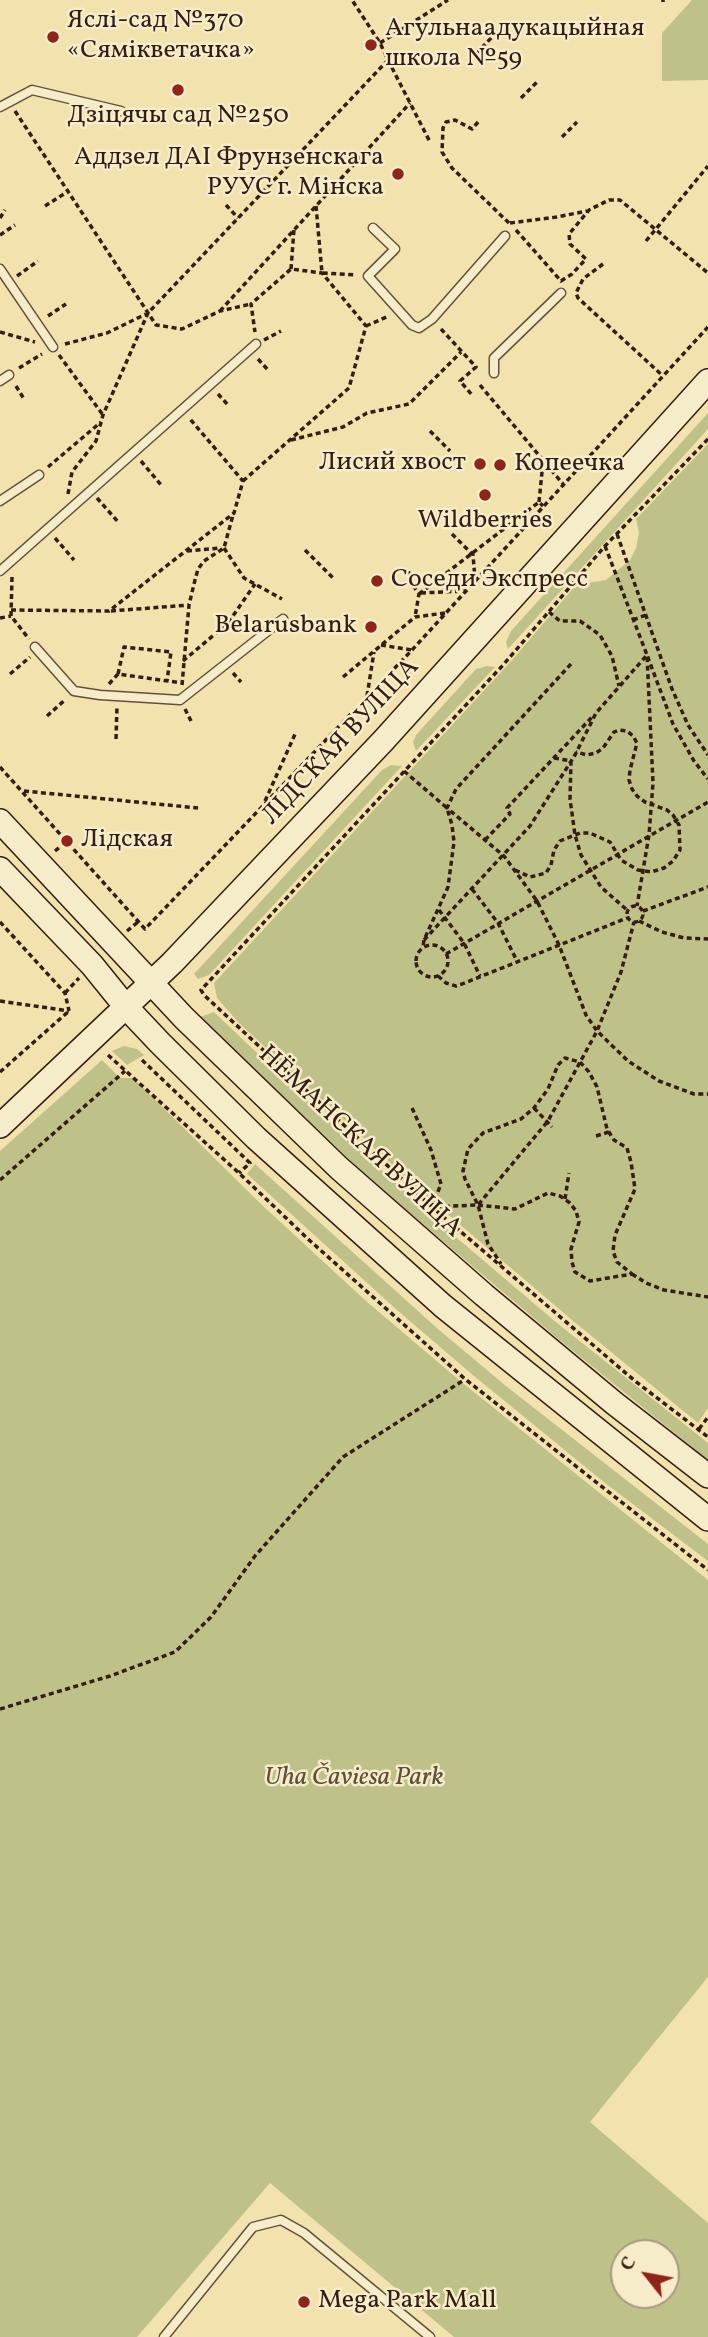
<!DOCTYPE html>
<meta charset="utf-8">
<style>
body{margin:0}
#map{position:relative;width:708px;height:2337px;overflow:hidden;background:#f2e2ae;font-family:Vollkorn,serif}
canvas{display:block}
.north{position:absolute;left:610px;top:2239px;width:70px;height:70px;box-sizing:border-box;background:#f7ecca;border:2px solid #a99a81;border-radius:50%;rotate:301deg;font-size:19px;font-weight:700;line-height:28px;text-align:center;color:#341e14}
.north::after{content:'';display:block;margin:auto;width:24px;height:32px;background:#8f2418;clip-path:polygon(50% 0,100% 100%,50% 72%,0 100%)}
</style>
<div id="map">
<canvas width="708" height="2337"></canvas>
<div class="north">С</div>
</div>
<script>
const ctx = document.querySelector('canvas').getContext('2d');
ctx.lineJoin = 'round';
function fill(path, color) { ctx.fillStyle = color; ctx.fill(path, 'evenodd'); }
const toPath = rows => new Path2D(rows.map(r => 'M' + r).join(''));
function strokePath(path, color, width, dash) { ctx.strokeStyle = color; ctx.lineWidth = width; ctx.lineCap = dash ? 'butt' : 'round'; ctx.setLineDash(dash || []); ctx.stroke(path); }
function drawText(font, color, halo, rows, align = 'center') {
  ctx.font = font + ' Vollkorn,serif'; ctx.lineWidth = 5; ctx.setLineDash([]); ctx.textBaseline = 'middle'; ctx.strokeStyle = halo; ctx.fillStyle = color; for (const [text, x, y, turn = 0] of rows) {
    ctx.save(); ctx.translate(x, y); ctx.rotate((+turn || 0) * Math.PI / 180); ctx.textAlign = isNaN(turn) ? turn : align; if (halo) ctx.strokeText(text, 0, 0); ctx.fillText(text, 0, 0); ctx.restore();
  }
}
const green = toPath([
 [692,0,708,0,708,80,662,81,662,33],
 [708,413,708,429,508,649,506,642,511,631],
 [708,444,708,1408,698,1423,572,1320,424,1194,239,1023,217,998,214,983,513,659,576,585,606,580,630,560,636,548,639,533,636,519],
 [487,666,495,667,416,751,413,742,416,735,476,669],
 [391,765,402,766,209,975,198,979,194,974,382,770],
 [214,1012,355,1146,457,1238,557,1323,708,1443,708,1460,562,1342,373,1182,200,1017],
 [124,1046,137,1049,144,1055,127,1065,112,1051],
 [102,1060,120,1078,133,1078,263,1206,366,1301,459,1380,708,1580,708,1977,590,2122,708,2223,708,2337,454,2337,270,2183,137,2337,0,2337,0,1151],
 [624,2253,666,2253,666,2295,624,2295],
 [255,1164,438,1329,506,1386,708,1544,708,1561,605,1483,474,1376,397,1310,247,1174]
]);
const path = toPath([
 [663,0,663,2],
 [380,43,448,0],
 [476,54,492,37],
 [388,60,430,142],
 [521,98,537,82],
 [15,111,156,325,182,329,220,311,251,304],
 [478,122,472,129,455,120,446,122,443,128,442,152,452,168,511,225],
 [562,137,577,122],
 [226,205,238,218],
 [45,206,67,192],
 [316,206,322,273,356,275],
 [0,218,5,210],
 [510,223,557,217,587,211],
 [516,230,561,281,572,274,586,259,570,244,569,234,589,210,609,200,620,200,708,273],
 [0,235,15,225],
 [646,241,708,166],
 [603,264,583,279,576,293,578,298,663,376],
 [291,269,294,229],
 [17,276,38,261],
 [220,311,410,103],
 [48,316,66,304],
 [366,326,389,316],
 [441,329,476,367,460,381,472,395],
 [0,332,35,342],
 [264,340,281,331],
 [65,344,107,333,146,314],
 [59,355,103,415],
 [258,359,268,370],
 [19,368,42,354],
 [480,385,563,484],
 [16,386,24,399],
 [218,394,228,405],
 [430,431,450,451],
 [708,439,605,546,504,664,201,990,204,995,432,1207,635,1381,708,1437],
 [291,440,343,427,367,413,409,404,461,352],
 [141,461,162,486],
 [48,467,101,422],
 [243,481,349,388,366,326,322,273,291,269,251,304,255,332],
 [68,494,72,472,96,441,103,415,148,313,388,60,380,43,352,0],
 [97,498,119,523],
 [539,502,543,462],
 [452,534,473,555,475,579],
 [617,534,672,689,688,725,708,755],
 [55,538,74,560],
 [605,546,647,655,653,783,649,835,637,906],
 [224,548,244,578,282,599],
 [305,550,333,578],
 [187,551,221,548],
 [409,571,407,577,419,594,415,617],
 [12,577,11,616,29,639],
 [421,593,465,591],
 [419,594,539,502,543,506],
 [11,610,109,611,234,513,243,481,190,419],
 [111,611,189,605],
 [549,612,560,621,580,621,600,635,612,656,619,686],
 [0,618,11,616],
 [633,620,646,615],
 [381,645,412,650],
 [183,661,228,623,255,584],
 [571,664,456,789,447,808,504,856,537,901,559,945,586,1015,597,1031,628,1061,659,1081,694,1094,708,1094],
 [233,673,241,682],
 [10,674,30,657],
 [118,674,124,647,171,652,167,681],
 [343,677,415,617,445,613],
 [109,684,118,674,182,683],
 [182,685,189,605,195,580,198,569,204,561,224,548,233,515],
 [367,696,374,652],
 [185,709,192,723],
 [47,716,66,699],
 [116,739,117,706],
 [554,758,571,761,570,799,575,835,581,855,601,887,627,910],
 [0,767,145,929,412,650,708,327],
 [404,771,447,808,452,825,454,842,448,887,424,940,423,947],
 [24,791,198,808],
 [265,801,296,732],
 [485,840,510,814,507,808,592,717],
 [55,851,67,841],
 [515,870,530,877,546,873,551,865,554,850,560,841,580,833,590,833,610,842,621,860,638,870,651,872,664,868,673,861,680,850,679,825,673,815,667,810,645,802,637,796,632,789,629,780,630,770,637,743,633,736,627,731,619,730,614,732,603,748,596,753,587,755,576,752],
 [472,889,498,923,517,961],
 '627 914a8 8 0 1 1 16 0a8 8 0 1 1-16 0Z',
 [439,910,464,943,480,976],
 [643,911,708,887],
 [639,921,662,932,684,938,708,939],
 [0,922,65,993,69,1011],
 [127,931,138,922],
 [424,940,530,826,575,755,596,713,647,655,673,724,694,761,708,779],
 '416 961a16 16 0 1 1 32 0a16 16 0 1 1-32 0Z',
 [446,954,708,802],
 [438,976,446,983,456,986,462,984,627,918],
 [65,993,79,978],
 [0,1001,69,1011],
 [108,1055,239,1173,308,1239,465,1379,708,1570],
 [142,1060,250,1163,239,1173],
 [0,1072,69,1011],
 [412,1108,431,1150,441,1184,432,1207,478,1205,548,1121,597,1031,621,972,634,922],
 [534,1108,552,1127],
 [596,1136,609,1132],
 [0,1180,125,1071],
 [565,1199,569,1173],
 [478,1205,515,1209,548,1193,560,1196,570,1203,576,1211,579,1222,571,1249,572,1262,575,1272,590,1281,632,1274,617,1262,613,1251,615,1235,635,1189,631,1162,627,1148,614,1140,607,1129,597,1087,589,1072,580,1062,565,1058,558,1065,548,1089,534,1108,521,1119,483,1133,468,1149,463,1171,465,1179,478,1205,488,1244,501,1264],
 [632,1274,646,1283,664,1290,708,1297],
 [699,1429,708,1417],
 [0,1709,110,1676,175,1652,211,1617,255,1556,343,1457,464,1380]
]);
const service = toPath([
 [0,107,32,90,121,111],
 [373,228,395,249,368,276,412,325,419,328,432,319,505,236],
 [0,269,53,347],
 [494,373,494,358,561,293],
 [0,381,9,375],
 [0,501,39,475],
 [0,571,256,344],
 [35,647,74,691,100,695,180,700,283,619],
 [164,2337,253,2227,281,2220,304,2233,430,2337]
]);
const secondary = toPath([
 [0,821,184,1018,339,1168,484,1295,614,1403,708,1476],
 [0,869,92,965,126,1007,160,1043,256,1138,443,1306,708,1519],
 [0,1126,172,963,383,741,708,381]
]);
const markers = [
 [53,37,7,"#8f2418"],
 [371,45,7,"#8f2418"],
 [178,90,7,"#8f2418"],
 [398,174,7,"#8f2418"],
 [480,464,7,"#8f2418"],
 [500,465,7,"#8f2418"],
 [485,495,7,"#8f2418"],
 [377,581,7,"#8f2418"],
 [371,627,7,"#8f2418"],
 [67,841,7,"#8f2418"],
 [304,2302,7,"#8f2418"]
];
const poiNames = [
 ["Яслі-сад №370",67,22],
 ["«Сямікветачка»",67,52],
 ["Агульнаадукацыйная",385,30],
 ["школа №59",385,60],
 ["Дзіцячы сад №250",178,117,"center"],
 ["Аддзел ДАІ Фрунзенскага",384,159,"right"],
 ["РУУС г. Мінска",384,189,"right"],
 ["Лисий хвост",466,464,"right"],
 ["Копеечка",514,465],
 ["Wildberries",485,522,"center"],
 ["Соседи Экспресс",391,581],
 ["Belarusbank",357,627,"right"],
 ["Лідская",81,841],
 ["Mega Park Mall",318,2302]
];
const streetNames = [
 ["ЛІДСКАЯ ВУЛІЦА",342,743,-47],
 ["НЁМАНСКАЯ ВУЛІЦА",359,1143,43]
];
const parkNames = [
 ["Uha Čaviesa Park",354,1779]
];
fill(green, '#bfc288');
strokePath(service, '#644f3a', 11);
strokePath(secondary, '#341e14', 26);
strokePath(path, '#341e14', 3.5, [5, 3.5]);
strokePath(service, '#f7ecca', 8);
strokePath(secondary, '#f7ecca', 23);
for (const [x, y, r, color] of markers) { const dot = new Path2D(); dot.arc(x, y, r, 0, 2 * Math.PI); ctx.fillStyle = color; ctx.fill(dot); strokePath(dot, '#f7ecca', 2.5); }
drawText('26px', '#341e14', '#f7ecca', poiNames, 'left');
drawText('26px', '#341e14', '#f7ecca', streetNames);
drawText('italic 26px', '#5e4f37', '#f7ecca', parkNames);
</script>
